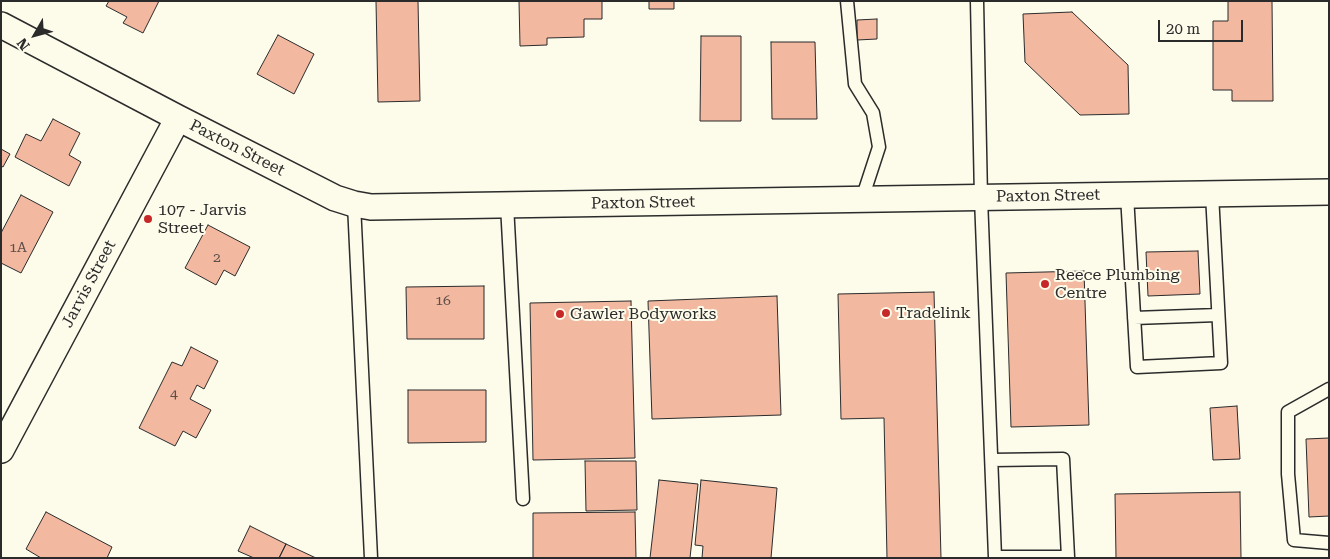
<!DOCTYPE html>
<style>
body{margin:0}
#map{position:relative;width:1330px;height:559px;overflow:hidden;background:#fdfbea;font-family:"Roboto Serif",serif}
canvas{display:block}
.frame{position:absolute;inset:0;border:2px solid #2b2b2b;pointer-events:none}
.north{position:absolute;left:10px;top:10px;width:50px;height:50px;-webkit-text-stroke:4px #fdfbea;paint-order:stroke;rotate:232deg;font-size:14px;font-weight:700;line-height:20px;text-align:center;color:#2b2b2b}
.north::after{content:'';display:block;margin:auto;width:18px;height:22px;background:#2b2b2b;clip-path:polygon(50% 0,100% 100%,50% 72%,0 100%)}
.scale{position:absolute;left:1158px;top:20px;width:85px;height:22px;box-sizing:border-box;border:2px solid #2b2b2b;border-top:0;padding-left:6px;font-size:15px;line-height:18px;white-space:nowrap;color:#2b2b2b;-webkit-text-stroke:4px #fdfbea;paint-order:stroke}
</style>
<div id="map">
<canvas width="1330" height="559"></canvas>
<div class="frame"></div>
<div class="north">N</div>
<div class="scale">20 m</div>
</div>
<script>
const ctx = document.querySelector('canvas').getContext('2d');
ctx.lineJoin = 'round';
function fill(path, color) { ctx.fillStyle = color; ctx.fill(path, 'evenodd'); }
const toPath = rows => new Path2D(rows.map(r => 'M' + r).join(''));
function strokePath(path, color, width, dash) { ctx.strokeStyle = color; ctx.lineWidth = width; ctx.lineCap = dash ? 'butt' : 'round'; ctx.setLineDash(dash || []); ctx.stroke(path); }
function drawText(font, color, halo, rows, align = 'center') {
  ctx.font = font + ' "Roboto Serif",serif'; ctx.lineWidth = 4; ctx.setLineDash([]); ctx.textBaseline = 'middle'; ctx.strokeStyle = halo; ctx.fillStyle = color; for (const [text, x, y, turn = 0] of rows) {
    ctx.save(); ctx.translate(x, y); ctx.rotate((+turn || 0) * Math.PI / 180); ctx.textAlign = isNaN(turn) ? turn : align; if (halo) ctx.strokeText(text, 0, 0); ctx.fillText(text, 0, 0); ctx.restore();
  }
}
const building = toPath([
 [109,1,159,1,143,33,123,23,127,17,106,6,109,1],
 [376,1,418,1,420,101,378,102,376,1],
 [519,1,602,1,602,19,584,19,584,37,547,38,547,45,520,46,519,1],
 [649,1,674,1,674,9,649,9,649,1],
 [1228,1,1272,1,1273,101,1232,101,1232,90,1213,90,1213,21,1228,21,1228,1],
 [1072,12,1128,65,1129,114,1080,115,1025,62,1023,14,1072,12],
 [877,19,877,39,857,40,857,20,877,19],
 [278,35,314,54,294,94,257,74,278,35],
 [701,36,741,36,741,121,700,121,701,36],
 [771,42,815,42,817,119,772,119,771,42],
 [53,119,80,133,69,155,81,162,69,186,15,157,26,134,41,141,53,119],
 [1,149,10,154,3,167,1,166,1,149],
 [21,195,53,212,21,273,1,263,1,233,21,195],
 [208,225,250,247,235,276,224,270,216,285,185,268,208,225],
 [1198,251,1200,294,1148,296,1146,252,1198,251],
 [1084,271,1089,425,1011,427,1006,273,1084,271],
 [484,286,484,339,407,339,406,287,484,286],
 [934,292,941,558,887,558,884,418,841,419,838,294,934,292],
 [777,296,781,415,652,419,648,301,777,296],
 [631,301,635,458,533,460,530,303,631,301],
 [191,347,218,361,204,389,197,385,190,399,211,410,196,438,183,431,175,446,139,428,172,362,182,366,191,347],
 [408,390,486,390,486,442,408,443,408,390],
 [1237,406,1240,459,1213,460,1210,408,1237,406],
 [1329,438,1329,516,1309,517,1306,439,1329,438],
 [585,461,636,461,637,510,586,511,585,461],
 [659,480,698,484,690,558,650,558,659,480],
 [701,480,777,488,771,558,702,558,703,546,695,545,701,480],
 [1240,492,1241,558,1116,558,1115,494,1240,492],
 [46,512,112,547,107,558,41,558,26,549,46,512],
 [635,512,636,558,533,558,533,513,635,512],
 [250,526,286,544,279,558,254,558,238,551,250,526],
 [286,544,316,558,279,558,286,544]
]);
const lane = toPath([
 [847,1,855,84,873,113,879,147,862,199],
 [977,1,981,198,995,557,1068,557,1063,459,992,460],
 [1127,195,1137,367,1221,363,1212,194],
 [354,204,371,558],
 [507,205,523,499],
 [1134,318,1218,315],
 [1329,389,1288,412,1288,474,1294,540,1329,543]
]);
const street = toPath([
 [1,25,178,118,335,198,354,204,371,207,1329,192],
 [1,450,178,118]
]);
const markers = [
 [148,219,5,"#c62828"],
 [1045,284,5,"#c62828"],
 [886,313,5,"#c62828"],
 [560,314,5,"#c62828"]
];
const numberNames = [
 ["1A",18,248],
 ["2",217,258],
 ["16",443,301],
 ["4",174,394]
];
const streetNames = [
 ["Paxton Street",237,148,27],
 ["Paxton Street",1048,196,-1],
 ["Paxton Street",643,203,-1],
 ["Jarvis Street",89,284,-62]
];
const poiNames = [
 ["107 - Jarvis",158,210],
 ["Street",158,228],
 ["Reece Plumbing",1055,275],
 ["Centre",1055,293],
 ["Tradelink",896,313],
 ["Gawler Bodyworks",570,314]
];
fill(building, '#f2b8a0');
strokePath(building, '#2b2b2b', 1);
strokePath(lane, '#2b2b2b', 15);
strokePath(street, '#2b2b2b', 28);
strokePath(lane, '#fdfbea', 12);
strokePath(street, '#fdfbea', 25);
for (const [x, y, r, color] of markers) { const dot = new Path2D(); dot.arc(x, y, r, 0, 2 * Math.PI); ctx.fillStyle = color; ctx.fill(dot); strokePath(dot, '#fdfbea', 2); }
drawText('14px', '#5d4e48', null, numberNames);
drawText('16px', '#2b2b2b', '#fdfbea', streetNames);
drawText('16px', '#2b2b2b', '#fdfbea', poiNames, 'left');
</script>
